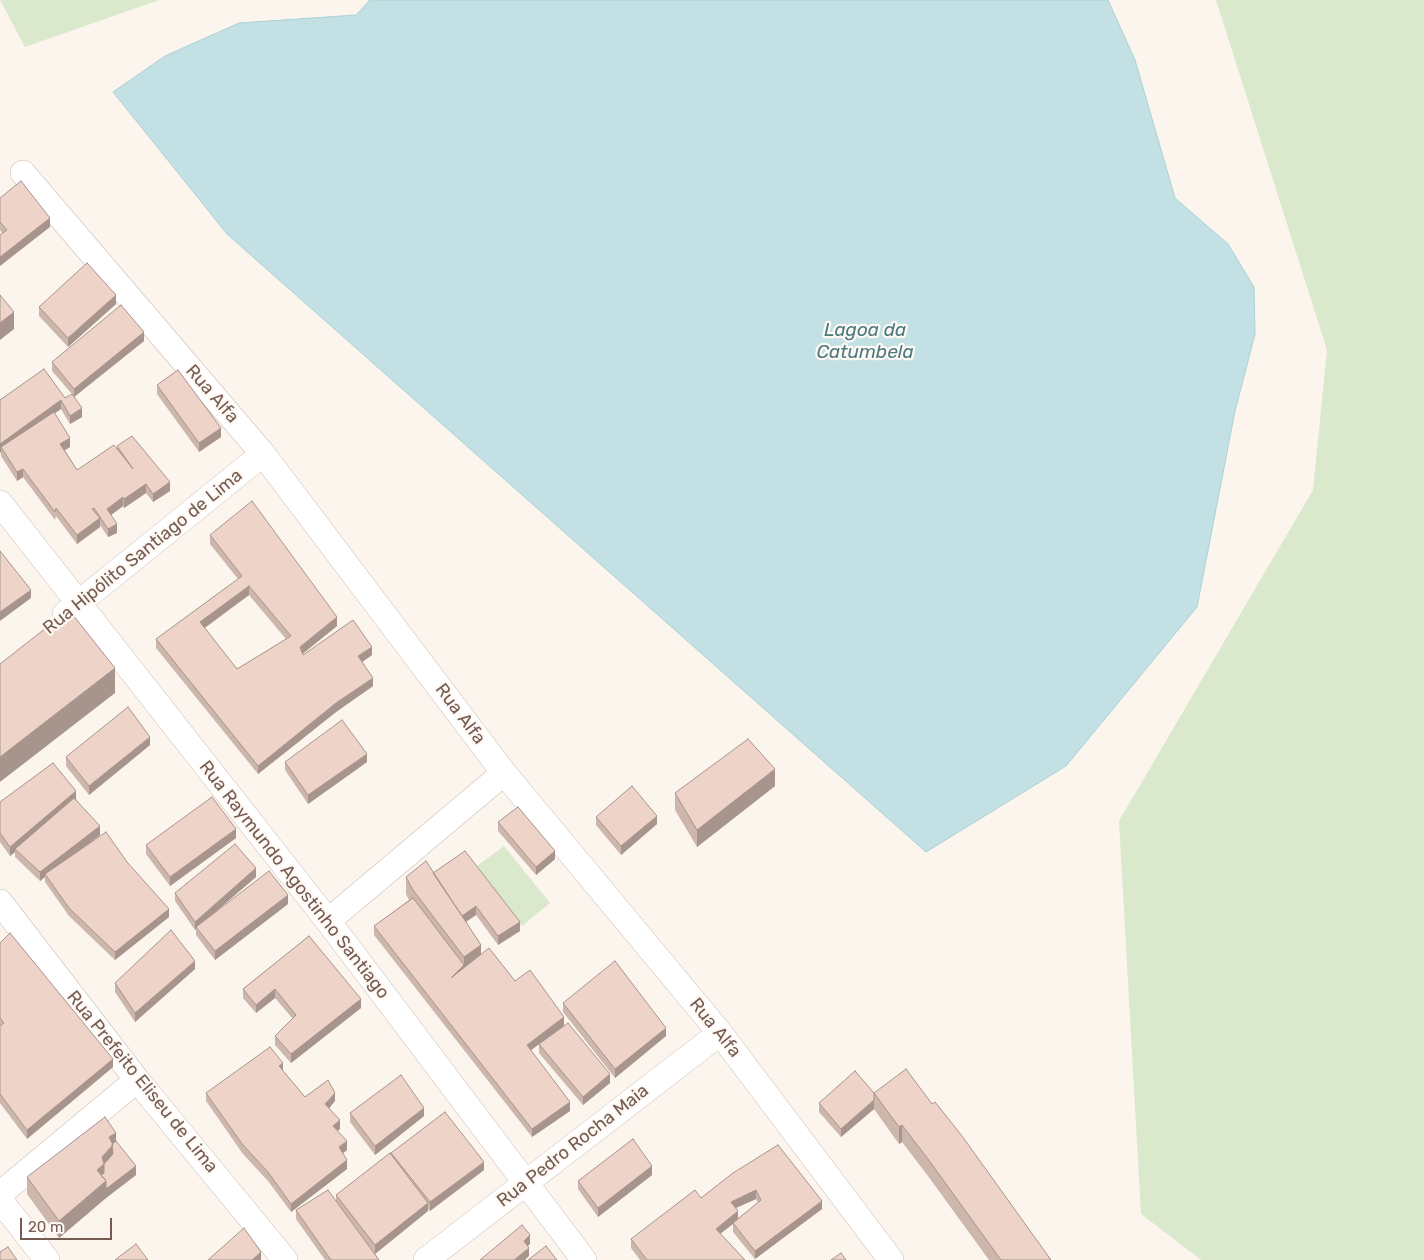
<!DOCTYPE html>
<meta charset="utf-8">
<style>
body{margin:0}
#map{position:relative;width:1424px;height:1260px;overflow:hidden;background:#fbf5ee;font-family:Rubik,sans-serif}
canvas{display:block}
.scale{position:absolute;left:20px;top:1218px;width:92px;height:22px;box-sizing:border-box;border:2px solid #755b52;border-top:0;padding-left:6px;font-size:15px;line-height:18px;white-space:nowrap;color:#755b52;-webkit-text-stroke:4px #fef9f4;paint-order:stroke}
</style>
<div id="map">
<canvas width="1424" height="1260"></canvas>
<div class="scale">20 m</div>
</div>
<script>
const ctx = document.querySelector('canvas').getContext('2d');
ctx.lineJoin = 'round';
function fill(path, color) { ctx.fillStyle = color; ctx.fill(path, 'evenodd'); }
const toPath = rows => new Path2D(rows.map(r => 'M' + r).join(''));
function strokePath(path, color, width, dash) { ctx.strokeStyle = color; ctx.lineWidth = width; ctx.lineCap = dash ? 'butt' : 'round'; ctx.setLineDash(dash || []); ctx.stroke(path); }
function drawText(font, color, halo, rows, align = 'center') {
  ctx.font = font + ' Rubik,sans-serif'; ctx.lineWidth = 4.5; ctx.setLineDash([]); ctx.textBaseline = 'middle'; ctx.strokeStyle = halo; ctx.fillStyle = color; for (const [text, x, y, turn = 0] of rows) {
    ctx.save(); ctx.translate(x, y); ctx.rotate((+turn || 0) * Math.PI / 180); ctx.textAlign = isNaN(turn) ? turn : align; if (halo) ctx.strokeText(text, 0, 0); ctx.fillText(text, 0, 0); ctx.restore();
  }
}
const green = toPath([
 [0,0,159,0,25,47],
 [1216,0,1424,0,1424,1260,1201,1260,1141,1214,1119,821,1313,490,1327,350],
 [504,846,550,903,522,926,477,866]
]);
const water = toPath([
 [370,0,1108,0,1135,60,1175,198,1228,244,1254,287,1255,334,1235,411,1197,607,1066,766,926,852,227,234,113,92,165,56,239,23,356,15,370,0]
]);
const minor = toPath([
 [23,173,263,454,504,773,720,1033,891,1260],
 [0,503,328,921,584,1260],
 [65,614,263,454],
 [0,902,137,1080,285,1260],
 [328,921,504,773],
 [0,1194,137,1080],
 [0,1200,47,1260],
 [426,1260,720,1033]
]);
const wall = toPath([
 [0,198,50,227,2,233,0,230],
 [116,304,68,347,39,316,39,307],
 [144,341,74,397,82,417,70,424,61,409,54,413,70,447,65,450,77,470,117,450,117,446,170,491,153,502,146,493,124,508,123,506,111,515,117,533,108,537,100,525,100,527,77,544,56,516,55,520,23,477,17,481,1,456,1,452,0,453,0,400,65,398,72,394,52,371,52,362],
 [157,385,221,437,199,452,157,394],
 [210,535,337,626,302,654,303,655,372,655,362,662,373,686,336,712,258,774,156,648,156,639,238,579,210,544],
 [249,595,286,639,237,669,205,628],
 [150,745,89,795,66,766,66,757],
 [285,762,367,762,308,804,285,770],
 [775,786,697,847,675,810,675,793],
 [76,799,100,835,93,840,127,862,169,917,115,960,69,916,45,882,45,877,40,881,15,857,15,852,10,856,0,842,0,802],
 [596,817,657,824,621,855,596,825],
 [498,822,555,859,536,875,498,831],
 [236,838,170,886,146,854,146,845],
 [433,873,520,931,498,945,476,915,466,922,481,954,515,981,564,1025,610,1083,583,1105,539,1053,539,1044,531,1050,570,1111,532,1137,374,935,374,926,409,900,406,894,406,877],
 [256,877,216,911,288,904,215,960,196,935,196,929,195,930,175,901,175,893],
 [309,936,361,1008,291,1063,275,1045,275,1036,293,1019,275,998,256,1013,243,998,243,989],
 [0,943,113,1067,27,1139,0,1103],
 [195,969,135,1022,115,992,115,983],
 [563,1003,666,1036,615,1078,563,1012],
 [283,1071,305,1097,335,1101,329,1108,340,1129,337,1131,347,1150,343,1153,347,1169,291,1212,268,1181,243,1154,206,1101,206,1093],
 [874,1093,932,1104,1051,1260,989,1260,928,1176,902,1142,899,1144,874,1109,841,1137,819,1112,819,1103],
 [350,1113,424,1116,375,1155,350,1122],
 [116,1141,136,1175,106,1198,59,1238,27,1194,27,1177],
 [778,1145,822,1209,755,1259,733,1232,733,1224,720,1234,745,1260,640,1260,631,1248,631,1239,701,1198],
 [756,1199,758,1203,738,1218,736,1208],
 [391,1153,484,1170,430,1211,428,1209,428,1211,375,1254,379,1260,325,1260,296,1219,296,1210,336,1201,336,1195,391,1155],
 [652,1175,598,1217,578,1189,578,1181]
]);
const shadedWall = toPath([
 [50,218,50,227,0,266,0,257],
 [116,295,116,304,68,347,68,338],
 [14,312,14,329,0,340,0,323],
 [144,332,144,341,74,397,74,389],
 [61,400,61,409,3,450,1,447,1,452,0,453,0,444],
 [82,408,82,417,70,424,70,416],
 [221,428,221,437,199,452,199,443],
 [70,438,70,447,60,453,60,444],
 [23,469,23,477,17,481,17,472],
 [170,482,170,491,153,502,153,494],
 [146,484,146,493,124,508,124,499],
 [123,497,123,506,107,518,107,509],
 [100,518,100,527,77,544,77,535],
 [117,524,117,533,108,537,108,529],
 [249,586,249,595,200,631,200,622],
 [31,590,31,598,0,621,0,612],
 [337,617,337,626,300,656,300,647],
 [372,647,372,655,358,665,358,656],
 [115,668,115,693,0,782,0,757],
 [373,678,373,686,336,712,258,774,258,766,336,703],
 [150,737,150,745,89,795,89,786],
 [367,754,367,762,308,804,308,795],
 [775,769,775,786,697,847,697,830],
 [76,791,76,800,15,849,15,852,10,856,10,847],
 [657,816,657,824,621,855,621,846],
 [100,826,100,835,47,876,45,874,45,877,40,881,40,872],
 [236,829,236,838,170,886,170,877],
 [555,851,555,859,536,875,536,867],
 [256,868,256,877,197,928,196,927,196,929,195,930,195,922],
 [288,895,288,904,215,960,215,951],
 [476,906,476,915,458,927,458,919],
 [169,909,169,917,115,960,115,952],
 [520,922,520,931,498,945,498,936],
 [481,945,481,962,451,978,464,965,464,957],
 [195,961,195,969,135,1022,135,1013],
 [275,989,275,998,256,1013,256,1005],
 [361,999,361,1008,291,1063,291,1054],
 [564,1017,564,1026,527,1053,527,1045],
 [666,1028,666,1036,615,1078,615,1069],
 [113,1059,113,1067,27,1139,27,1130],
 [283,1063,283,1071,279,1066],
 [610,1074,610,1083,583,1105,583,1097],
 [335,1093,335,1101,325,1113,325,1104],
 [874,1100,874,1109,841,1137,841,1129],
 [570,1102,570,1111,532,1137,532,1129],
 [424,1108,424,1116,375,1155,375,1146],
 [340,1120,340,1129,333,1134,333,1126],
 [902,1125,902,1142,899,1144,899,1127],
 [116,1133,116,1150,113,1163,104,1182,97,1170,109,1137],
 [347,1141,347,1150,339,1156,339,1147],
 [347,1160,347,1169,291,1212,291,1204],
 [484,1162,484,1170,430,1211,430,1202],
 [136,1166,136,1175,106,1198,59,1238,59,1221,106,1181],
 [652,1166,652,1175,598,1217,598,1208],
 [756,1190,756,1199,731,1210,731,1202],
 [822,1201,822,1209,755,1259,755,1251],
 [428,1203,428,1211,375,1254,375,1245],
 [738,1211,738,1220,716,1237,716,1229],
 [530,1235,530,1244,524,1250,524,1241],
 [529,1248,529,1256,525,1260,514,1260],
 [261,1252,261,1260,252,1260]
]);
const building = toPath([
 [21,181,50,218,0,257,0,235,7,230,0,222,0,198,21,181],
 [87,263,116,295,68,338,39,307,87,263],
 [0,295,14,312,0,323,0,295],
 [121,305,144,332,74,389,52,362,121,305],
 [44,369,65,398,72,394,82,408,70,416,61,400,0,444,0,400,44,369],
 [178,370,221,428,199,443,157,385,178,370],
 [54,412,70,438,60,444,77,470,114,445,133,469,117,446,132,436,170,482,153,494,146,484,124,499,123,497,107,509,117,524,108,529,94,508,92,509,100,518,77,535,56,508,55,512,23,469,17,472,1,447,54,412],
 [252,501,337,617,300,647,303,655,353,620,372,647,358,656,373,678,336,703,258,766,156,639,242,576,210,535,252,501],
 [249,586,291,636,237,669,200,622,249,586],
 [0,551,31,590,0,612,0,551],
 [69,610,115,668,0,757,0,664,69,610],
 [128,707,150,737,89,786,66,757,128,707],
 [342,720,367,754,308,795,285,762,342,720],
 [748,739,775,769,697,830,675,793,748,739],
 [53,763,76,791,10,847,0,833,0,802,53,763],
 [632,786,657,816,621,846,596,817,632,786],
 [212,797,236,829,170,877,146,845,212,797],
 [74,798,100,826,40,872,15,849,74,798],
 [518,807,555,851,536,867,498,822,518,807],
 [106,832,127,862,169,909,115,952,69,908,45,874,106,832],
 [235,844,256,868,195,922,175,893,235,844],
 [465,851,520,922,498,936,476,906,462,916,433,873,465,851],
 [426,861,481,945,464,957,413,890,406,877,426,861],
 [269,871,288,895,215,951,196,927,269,871],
 [413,898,464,965,451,978,489,948,515,981,530,970,564,1017,527,1045,570,1102,532,1129,374,926,413,898],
 [171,930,195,961,135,1013,115,983,171,930],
 [10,933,113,1059,27,1130,0,1094,0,1026,4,1023,0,1018,0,943,10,933],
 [309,936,361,999,291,1054,275,1036,296,1015,275,989,256,1005,243,989,309,936],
 [615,961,666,1028,615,1069,563,1003,615,961],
 [568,1023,610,1074,583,1097,539,1044,568,1023],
 [270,1047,283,1063,279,1066,305,1097,328,1080,335,1093,325,1104,340,1120,333,1126,347,1141,339,1147,347,1160,291,1204,268,1172,243,1145,206,1093,270,1047],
 [906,1069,932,1104,935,1102,962,1136,1051,1260,1001,1260,928,1159,902,1125,899,1127,874,1093,906,1069],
 [855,1071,874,1093,874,1100,841,1129,819,1103,855,1071],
 [401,1075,424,1108,375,1146,350,1113,401,1075],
 [445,1112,484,1162,430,1202,391,1153,445,1112],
 [105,1117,116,1133,109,1137,113,1145,102,1157,104,1164,97,1170,106,1181,59,1221,27,1177,105,1117],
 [633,1139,652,1166,598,1208,578,1181,633,1139],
 [116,1141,136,1166,106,1189,106,1181,101,1175,104,1173,104,1164,113,1154,112,1144,116,1141],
 [778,1145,822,1201,755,1251,733,1223,761,1200,756,1190,731,1202,738,1211,716,1229,745,1260,647,1260,631,1239,695,1190,701,1198,733,1173,778,1145],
 [390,1153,428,1203,375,1245,336,1195,390,1153],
 [328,1190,379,1260,331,1260,296,1210,328,1190],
 [522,1225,530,1235,524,1241,529,1248,514,1260,480,1260,522,1225],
 [244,1228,261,1252,252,1260,208,1260,244,1228],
 [136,1244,148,1260,115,1260,136,1244],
 [546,1246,557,1260,528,1260,546,1246],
 [8,1247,17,1260,0,1260,0,1252,8,1247],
 [841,1253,846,1260,831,1260,841,1253]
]);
const streetNames = [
 ["Rua Alfa",212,394,49],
 ["Rua Hipólito Santiago de Lima",143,552,-39],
 ["Rua Alfa",460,714,53],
 ["Rua Raymundo Agostinho Santiago",294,880,52],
 ["Rua Alfa",715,1028,51],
 ["Rua Prefeito Eliseu de Lima",142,1082,51],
 ["Rua Pedro Rocha Maia",573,1146,-38]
];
const waterNames = [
 ["Lagoa da",865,331],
 ["Catumbela",865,353]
];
fill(green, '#dae8cc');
fill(water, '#c3e1e4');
strokePath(water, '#aad1d4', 1);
strokePath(minor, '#cdbdb4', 26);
strokePath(minor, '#fff', 25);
fill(wall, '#cdb6ac');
fill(shadedWall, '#a7948c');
fill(building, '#eed4c8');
strokePath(building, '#a7948c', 1);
drawText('18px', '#755b52', '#fef9f4', streetNames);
drawText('italic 19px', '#4a7a7f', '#fef9f4', waterNames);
</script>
